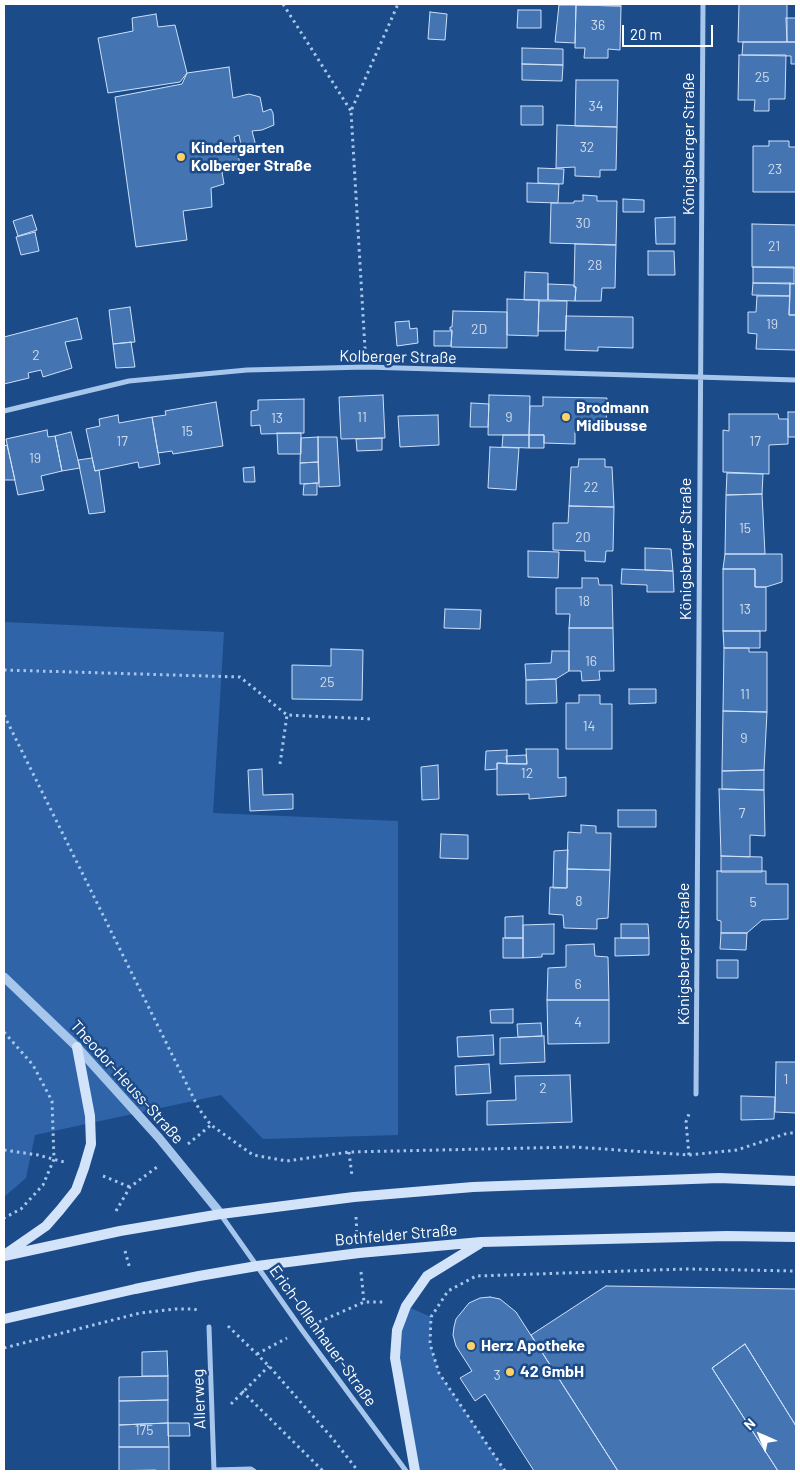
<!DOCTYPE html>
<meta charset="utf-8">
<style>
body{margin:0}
#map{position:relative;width:800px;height:1475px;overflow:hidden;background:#1c4b8a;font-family:Barlow,sans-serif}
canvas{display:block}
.frame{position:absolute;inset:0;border:5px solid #fff;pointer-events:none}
.north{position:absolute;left:735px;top:1410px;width:50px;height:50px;-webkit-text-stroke:4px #1c4b8a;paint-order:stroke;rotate:316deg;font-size:14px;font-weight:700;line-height:20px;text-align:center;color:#fff}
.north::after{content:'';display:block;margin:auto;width:18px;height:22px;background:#fff;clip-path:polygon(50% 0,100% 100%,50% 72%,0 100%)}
.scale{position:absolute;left:622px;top:25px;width:91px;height:22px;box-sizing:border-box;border:2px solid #fff;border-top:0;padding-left:6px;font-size:15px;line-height:18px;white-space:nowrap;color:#fff;-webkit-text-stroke:4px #1c4b8a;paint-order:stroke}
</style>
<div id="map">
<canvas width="800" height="1475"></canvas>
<div class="frame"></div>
<div class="north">N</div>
<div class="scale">20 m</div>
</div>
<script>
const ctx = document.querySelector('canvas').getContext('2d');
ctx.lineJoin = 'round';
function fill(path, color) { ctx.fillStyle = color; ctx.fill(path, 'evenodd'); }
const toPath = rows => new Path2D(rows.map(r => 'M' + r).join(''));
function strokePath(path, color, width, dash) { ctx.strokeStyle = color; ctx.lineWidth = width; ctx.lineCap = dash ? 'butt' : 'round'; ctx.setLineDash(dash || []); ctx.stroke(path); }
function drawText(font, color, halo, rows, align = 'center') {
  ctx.font = font + ' Barlow,sans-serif'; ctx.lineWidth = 5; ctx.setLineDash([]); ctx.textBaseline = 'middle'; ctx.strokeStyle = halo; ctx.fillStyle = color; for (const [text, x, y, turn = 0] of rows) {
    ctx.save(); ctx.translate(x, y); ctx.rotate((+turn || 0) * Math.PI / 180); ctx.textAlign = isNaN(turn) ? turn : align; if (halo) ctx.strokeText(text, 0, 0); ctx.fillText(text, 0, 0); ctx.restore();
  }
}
const green = toPath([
 [4,622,224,632,213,813,398,821,398,1135,263,1139,221,1095,35,1135,26,1178,4,1197],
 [406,1306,431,1317,430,1344,439,1373,505,1471,415,1471,395,1358]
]);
const building = toPath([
 [576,4,621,4,621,6,576,5,576,4],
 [739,4,787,4,787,42,738,42,739,4],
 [559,5,576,5,575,43,555,42,559,5],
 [576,5,621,6,620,50,608,49,608,58,584,58,585,48,575,48,576,5],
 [518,10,541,10,541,28,517,28,518,10],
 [430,12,447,14,445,40,428,39,430,12],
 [156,14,158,27,175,25,187,73,180,82,108,93,98,38,133,31,132,18,156,14],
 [786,18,796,18,796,42,787,42,786,18],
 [743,42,796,42,796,64,791,64,791,56,742,55,743,42],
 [522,48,563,49,563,65,522,64,522,48],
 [739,55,786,55,785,99,769,99,769,111,754,111,755,100,738,100,739,55],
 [522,64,563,65,562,81,522,80,522,64],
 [229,67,233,98,249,94,260,97,263,112,271,109,273,113,274,125,262,130,252,131,256,146,242,150,239,135,234,137,240,164,235,169,222,172,224,184,211,188,212,207,183,211,187,240,136,247,115,97,182,84,187,73,229,67],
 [576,80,618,80,617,127,575,126,576,80],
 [521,106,543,106,543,125,521,125,521,106],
 [557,125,617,127,616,170,600,170,600,177,575,176,575,167,556,168,557,125],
 [769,141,789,141,789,147,796,147,796,192,753,192,753,146,769,146,769,141],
 [538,168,564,169,563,184,538,183,538,168],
 [527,183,559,184,558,203,527,202,527,183],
 [583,195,597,196,597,201,617,201,616,245,550,243,551,203,574,203,574,201,583,201,583,195],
 [623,199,644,200,644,212,623,212,623,199],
 [32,215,37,230,18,236,13,221,32,215],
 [675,217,675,244,656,244,655,218,675,217],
 [752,224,796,225,796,268,752,267,752,224],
 [35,232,39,251,21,255,16,237,35,232],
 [575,244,616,245,615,288,602,288,601,301,575,301,576,287,574,287,575,244],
 [648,251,674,251,675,275,648,275,648,251],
 [753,267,794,267,794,284,753,283,753,267],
 [525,272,548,273,548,300,524,300,525,272],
 [753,283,790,283,790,296,752,295,753,283],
 [790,283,796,284,796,315,789,315,790,283],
 [548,284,574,285,574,287,576,287,575,301,548,300,548,284],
 [757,296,790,296,789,315,796,315,796,350,756,349,757,334,748,333,748,312,756,312,757,296],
 [507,299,539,300,538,336,507,335,507,299],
 [539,301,567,301,566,331,538,331,539,301],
 [130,307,135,342,113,344,109,310,130,307],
 [453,311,507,312,507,348,451,347,452,330,450,330,450,327,452,327,453,311],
 [566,316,633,317,633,348,598,347,598,351,565,350,566,316],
 [77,318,82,339,65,342,72,368,43,377,41,370,28,373,29,378,4,384,4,337,77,318],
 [409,321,410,329,417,328,418,343,397,346,395,322,409,321],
 [434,331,452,331,451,346,434,346,434,331],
 [131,342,135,367,116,368,113,344,131,342],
 [383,395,385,438,341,439,339,397,383,395],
 [489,395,530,396,529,435,488,435,489,395],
 [543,397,607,398,606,431,575,430,575,444,544,443,544,435,529,435,530,406,543,406,543,397],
 [304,399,304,433,261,434,260,425,251,426,251,411,258,410,258,400,304,399],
 [216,402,223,446,173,454,172,451,158,453,152,417,166,415,165,411,216,402],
 [471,403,489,404,488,427,470,427,471,403],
 [788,412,796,412,796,437,788,437,788,412],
 [729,414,778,414,779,419,788,419,788,444,769,445,769,474,723,472,723,430,729,431,729,414],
 [118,415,119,423,152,417,160,464,139,468,138,462,95,471,86,429,100,426,99,419,118,415],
 [438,415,439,445,400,447,398,416,438,415],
 [47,430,48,437,55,436,62,471,41,476,44,490,18,495,6,439,47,430],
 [71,432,80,468,62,471,55,436,71,432],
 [277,433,301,433,301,454,278,454,277,433],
 [503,435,529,435,529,448,502,447,503,435],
 [529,435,544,435,544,448,529,448,529,435],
 [318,437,318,462,300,463,301,438,318,437],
 [318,437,337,437,340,486,319,487,318,437],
 [382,438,382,450,357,451,356,439,382,438],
 [7,445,15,480,4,480,4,446,7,445],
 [490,447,519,448,516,490,488,488,490,447],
 [92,458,95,471,99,470,105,512,89,514,78,460,92,458],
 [579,459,605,459,605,467,612,467,614,507,569,506,571,467,578,467,579,459],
 [318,462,319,483,300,484,300,463,318,462],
 [254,467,255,482,244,482,243,468,254,467],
 [727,473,763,474,762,494,726,495,727,473],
 [317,483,317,495,303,495,304,484,317,483],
 [762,494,765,554,725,554,726,495,762,494],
 [569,506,614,507,613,551,606,551,605,562,585,561,585,551,553,550,553,523,568,523,569,506],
 [645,548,671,549,673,571,645,570,645,548],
 [528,551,559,552,558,578,528,577,528,551],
 [725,554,782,554,782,582,766,587,755,587,755,569,723,569,725,554],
 [622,569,673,571,674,592,647,592,647,585,621,584,622,569],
 [723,569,755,569,755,587,766,587,766,631,723,631,723,569],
 [582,578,598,578,599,585,612,585,613,628,569,628,570,614,556,614,556,588,582,588,582,578],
 [445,609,481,610,480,629,444,628,445,609],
 [569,628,613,628,614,671,599,671,600,680,582,681,581,671,569,671,569,628],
 [723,631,760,631,760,648,724,648,723,631],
 [724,648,749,648,749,652,767,652,767,712,723,711,724,648],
 [331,649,363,650,362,700,292,699,292,665,331,666,331,649],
 [552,651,569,651,569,671,556,679,526,680,525,664,551,663,552,651],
 [556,679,557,703,526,704,526,680,556,679],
 [629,689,656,689,656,703,629,704,629,689],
 [579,695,600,695,600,704,612,704,612,749,566,749,566,703,579,703,579,695],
 [723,711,767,712,764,770,722,771,723,711],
 [526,749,558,749,558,778,566,777,566,796,529,799,529,794,497,795,497,763,527,764,526,749],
 [507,750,507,764,497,763,497,769,485,770,486,751,507,750],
 [526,755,527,764,507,764,506,756,526,755],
 [438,765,439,799,422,800,421,767,438,765],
 [262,769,263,795,293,794,293,809,250,811,248,770,262,769],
 [764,770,764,790,722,789,722,771,764,770],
 [719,789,764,790,765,836,750,835,750,857,721,856,719,789],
 [618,810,656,810,656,827,618,827,618,810],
 [581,825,596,826,596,833,611,833,610,870,567,869,568,832,581,833,581,825],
 [441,834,468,835,468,859,440,858,441,834],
 [568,850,567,888,553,888,554,851,568,850],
 [721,856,762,857,762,872,721,872,721,856],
 [567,869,610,870,608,918,597,919,597,929,564,928,563,915,549,914,550,887,567,888,567,869],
 [717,871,766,871,766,884,788,884,788,919,762,920,747,933,721,933,721,921,717,920,717,871],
 [523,916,523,938,505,938,505,917,523,916],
 [554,924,554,954,542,954,542,957,523,958,523,925,554,924],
 [621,924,648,924,649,938,621,938,621,924],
 [721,933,747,933,746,950,720,949,721,933],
 [503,938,523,938,523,958,503,958,503,938],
 [615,938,649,938,649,955,615,956,615,938],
 [594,944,595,956,608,957,609,1000,547,1000,548,968,566,967,566,945,594,944],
 [717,960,738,960,738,978,717,978,717,960],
 [547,1000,609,1000,609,1043,548,1044,547,1000],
 [513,1009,513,1023,491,1023,490,1010,513,1009],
 [541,1023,542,1036,518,1037,517,1024,541,1023],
 [493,1035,494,1055,458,1057,457,1037,493,1035],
 [544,1036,545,1062,500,1064,500,1038,544,1036],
 [776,1062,796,1062,796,1113,775,1112,776,1062],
 [489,1064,491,1093,456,1095,455,1066,489,1064],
 [570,1075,572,1122,487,1125,487,1101,516,1100,515,1076,570,1075],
 [741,1096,775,1097,774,1119,741,1120,741,1096],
 [606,1286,796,1289,796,1426,745,1344,712,1368,778,1471,618,1471,531,1335,606,1286],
 [490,1297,500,1299,516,1312,618,1471,534,1471,485,1394,475,1401,460,1378,472,1371,456,1346,453,1335,454,1327,456,1319,469,1303,480,1298,490,1297],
 [745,1344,796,1426,796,1471,778,1471,712,1368,745,1344],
 [167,1351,168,1376,142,1376,142,1352,167,1351],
 [168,1376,168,1400,119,1401,119,1377,168,1376],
 [168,1400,168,1423,119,1425,119,1401,168,1400],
 [168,1423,169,1447,119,1447,119,1425,168,1423],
 [168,1423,189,1423,190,1436,168,1436,168,1423],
 [119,1447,169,1447,169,1471,119,1471,119,1447],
 [155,1470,155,1471,106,1471,155,1470]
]);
const path = toPath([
 [283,4,351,111],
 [365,349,351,111,398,4],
 [4,670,240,677,287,715],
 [4,715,199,1109,211,1125,253,1155,287,1161,349,1152,575,1147,689,1155,737,1150,788,1133,796,1133],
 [280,764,287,715,372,719],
 [4,1032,33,1065,52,1101,54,1159,43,1185,21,1209,4,1218],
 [188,1144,211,1125],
 [4,1150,38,1155,64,1162],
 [349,1152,352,1176],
 [689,1155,686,1122,690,1111],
 [103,1176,130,1187],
 [116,1211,130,1187,157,1167],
 [356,1217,357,1234],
 [125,1251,130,1269],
 [361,1272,364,1302],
 [319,1322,364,1302,386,1302],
 [228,1326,269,1366,333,1439,358,1471],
 [4,1348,140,1313,175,1309,194,1309,200,1311],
 [257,1354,287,1338],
 [242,1391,323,1471],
 [231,1404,269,1366],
 [505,1471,439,1373,430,1344,431,1317,448,1291,476,1276,686,1269,796,1271]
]);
const minor = toPath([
 [4,411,129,381,247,370,366,367,796,380],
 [696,1094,703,4],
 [221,1215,302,1330,406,1471],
 [209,1327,214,1471],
 [214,1470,251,1469,254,1471]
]);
const tertiary = toPath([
 [4,977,77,1047,159,1138,221,1214]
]);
const secondary = toPath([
 [7,1253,46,1226,60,1210,76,1190,84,1168,91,1144,90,1116,77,1047],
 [4,1256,120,1231,221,1214,354,1197,473,1187,719,1178,796,1181],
 [4,1319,135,1289,199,1276,257,1266,359,1253,481,1242,727,1236,796,1237],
 [415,1471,395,1358,397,1330,406,1306,427,1276,479,1244]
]);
const markers = [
 [181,157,5,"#fdd164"],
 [566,417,5,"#fdd164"],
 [471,1346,5,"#fdd164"],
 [510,1372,5,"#fdd164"]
];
const numberNames = [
 ["36",598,25],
 ["25",762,77],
 ["34",596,106],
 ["32",587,147],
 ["23",775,169],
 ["30",583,223],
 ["21",774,246],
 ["28",595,265],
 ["19",772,324],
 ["2D",479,329],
 ["2",36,355],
 ["11",362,417],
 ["9",509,417],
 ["13",277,418],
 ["15",187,431],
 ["17",122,441],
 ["17",755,441],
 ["19",35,458],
 ["22",591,487],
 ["15",745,528],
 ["20",583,537],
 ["18",584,601],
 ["13",745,609],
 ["16",591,661],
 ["25",327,682],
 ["11",745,694],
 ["14",589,726],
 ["9",744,738],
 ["12",527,773],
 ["7",742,813],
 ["8",579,901],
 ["5",753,902],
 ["6",578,984],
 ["4",578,1022],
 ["1",786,1079],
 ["2",543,1088],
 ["3",497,1375],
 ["175",144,1430]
];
const streetNames = [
 ["Königsberger Straße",689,144,-90],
 ["Kolberger Straße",398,357,1],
 ["Königsberger Straße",686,549,-90],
 ["Königsberger Straße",684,954,-90],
 ["Theodor-Heuss-Straße",127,1082,48],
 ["Bothfelder Straße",396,1235,-5],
 ["Erich-Ollenhauer-Straße",323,1336,54],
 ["Allerweg",199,1399,-92]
];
const poiNames = [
 ["Kindergarten",191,148],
 ["Kolberger Straße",191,166],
 ["Brodmann",576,408],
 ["Midibusse",576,426],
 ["Herz Apotheke",481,1346],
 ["42 GmbH",520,1372]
];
fill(green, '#2f65a8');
fill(building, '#4475b2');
strokePath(building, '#cce0f9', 1);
strokePath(path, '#a6c6ec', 3, [2.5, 4]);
strokePath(minor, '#a6c6ec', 5);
strokePath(tertiary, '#a6c6ec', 9);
strokePath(secondary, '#d3e3f9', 10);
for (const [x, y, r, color] of markers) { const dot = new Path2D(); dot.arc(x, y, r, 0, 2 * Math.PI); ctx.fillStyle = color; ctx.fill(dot); strokePath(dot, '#1c4b8a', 2); }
drawText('14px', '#d0dcec', null, numberNames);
drawText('16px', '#fff', '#1c4b8a', streetNames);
drawText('bold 16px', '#fff', '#1c4b8a', poiNames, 'left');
</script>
